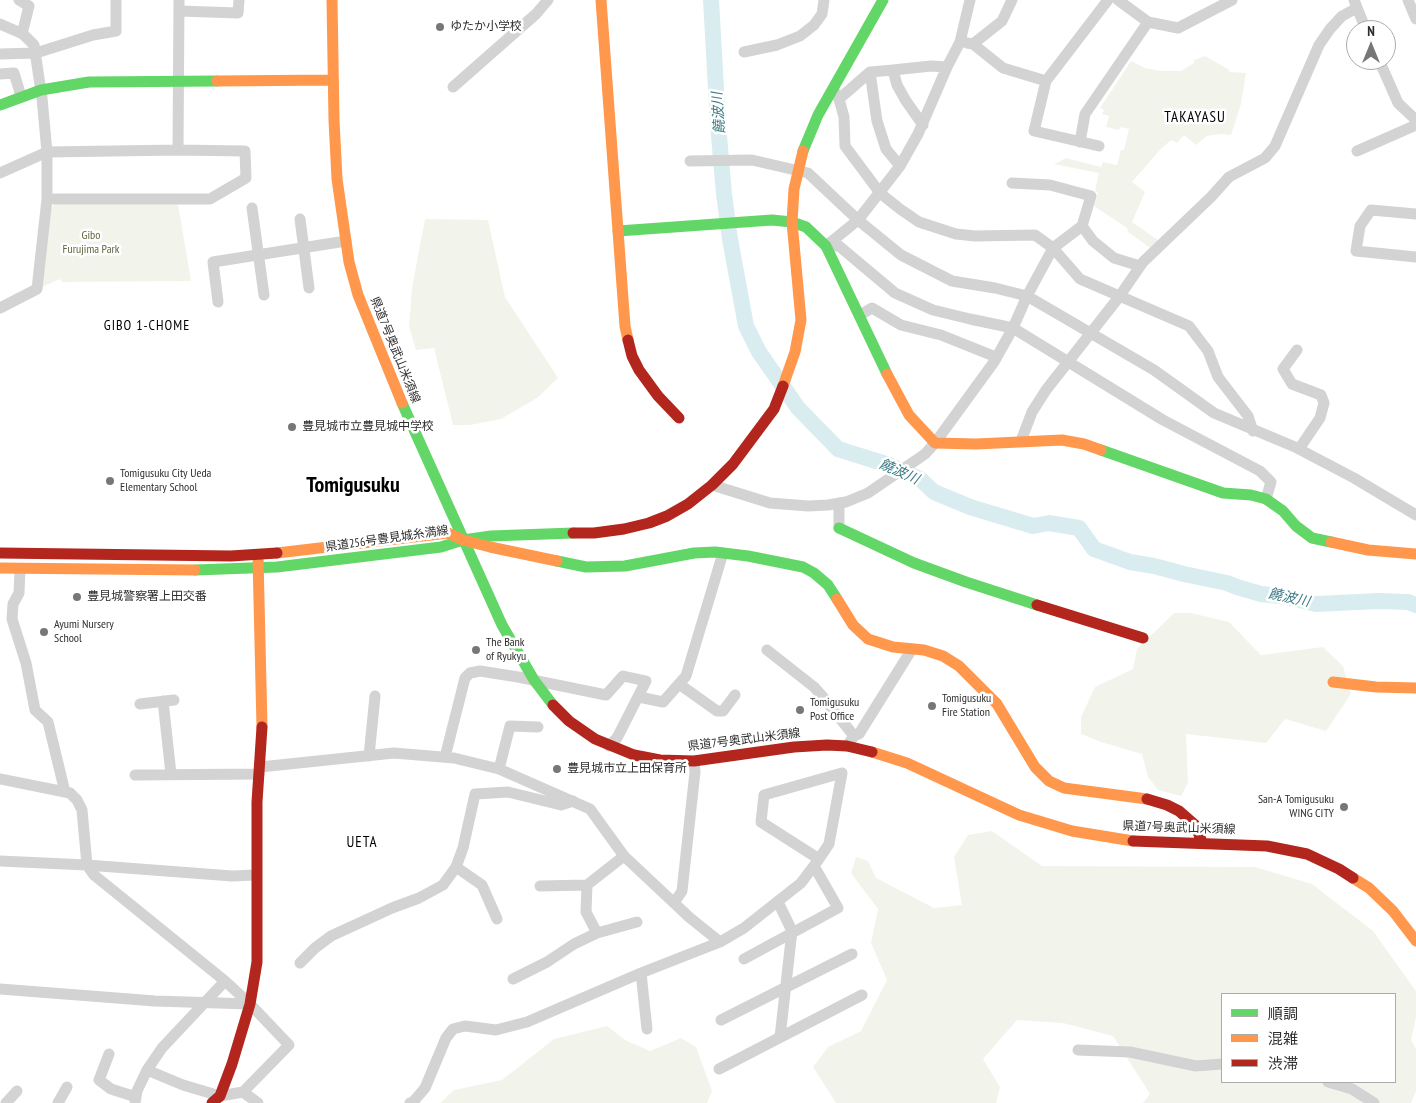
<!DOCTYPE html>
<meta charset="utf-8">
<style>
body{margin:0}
#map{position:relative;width:1416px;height:1103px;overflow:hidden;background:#fff;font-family:"PT Sans Narrow","Noto Sans JP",sans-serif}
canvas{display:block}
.legend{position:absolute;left:1221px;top:993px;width:175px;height:90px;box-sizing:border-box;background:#fff;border:1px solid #ababab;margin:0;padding:6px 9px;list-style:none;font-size:15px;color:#2e2e2e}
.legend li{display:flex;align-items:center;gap:10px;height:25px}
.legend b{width:25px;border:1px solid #ababab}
.north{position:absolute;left:1346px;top:20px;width:50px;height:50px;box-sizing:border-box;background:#fff;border:1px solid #ababab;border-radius:50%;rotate:0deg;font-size:14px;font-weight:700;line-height:20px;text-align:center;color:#2e2e2e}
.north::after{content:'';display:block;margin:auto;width:18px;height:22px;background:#777;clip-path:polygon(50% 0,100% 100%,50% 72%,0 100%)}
</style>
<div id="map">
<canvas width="1416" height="1103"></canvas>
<ul class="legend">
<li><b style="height:6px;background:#63d668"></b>順調</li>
<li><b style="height:6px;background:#ff974d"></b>混雑</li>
<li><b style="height:6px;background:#b3261e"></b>渋滞</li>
</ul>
<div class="north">N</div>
</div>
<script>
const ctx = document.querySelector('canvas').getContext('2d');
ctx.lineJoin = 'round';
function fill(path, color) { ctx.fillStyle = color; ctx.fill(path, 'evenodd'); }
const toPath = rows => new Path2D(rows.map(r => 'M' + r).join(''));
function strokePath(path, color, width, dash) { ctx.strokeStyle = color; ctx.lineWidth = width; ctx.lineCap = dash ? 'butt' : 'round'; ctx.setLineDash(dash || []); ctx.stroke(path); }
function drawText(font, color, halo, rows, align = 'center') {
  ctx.font = font + ' "PT Sans Narrow","Noto Sans JP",sans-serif'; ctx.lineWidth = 5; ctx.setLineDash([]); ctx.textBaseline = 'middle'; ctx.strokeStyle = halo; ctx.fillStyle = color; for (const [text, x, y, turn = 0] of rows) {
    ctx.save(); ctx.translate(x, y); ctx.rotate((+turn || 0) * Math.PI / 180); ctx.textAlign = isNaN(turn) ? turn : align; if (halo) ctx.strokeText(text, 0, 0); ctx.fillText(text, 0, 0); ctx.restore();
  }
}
const green = toPath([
 [1205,56,1228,69,1230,72,1246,73,1241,104,1231,135,1221,134,1207,136,1196,145,1184,135,1177,143,1171,140,1159,151,1132,182,1145,192,1132,222,1161,242,1153,250,1128,232,1127,228,1094,206,1098,193,1095,191,1099,173,1054,164,1066,158,1101,167,1103,162,1117,165,1121,150,1124,150,1129,129,1120,127,1119,130,1106,127,1109,116,1102,114,1104,110,1100,108,1131,61,1145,68,1161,71,1181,71,1194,63,1194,60],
 [57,203,178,204,191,281,62,282,60,279,42,287,51,208],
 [425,219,488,220,505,297,558,378,537,398,501,419,470,425,453,425,434,348,416,350,409,327,412,288],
 [1174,613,1191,613,1229,622,1261,655,1323,647,1343,666,1351,694,1326,731,1285,719,1266,743,1186,734,1188,783,1181,796,1158,790,1148,777,1142,754,1101,742,1081,734,1081,717,1095,687,1133,669,1137,649],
 [992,831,1042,866,1255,867,1312,884,1373,931,1416,991,1416,1017,1411,1040,1416,1049,1416,1091,1411,1103,1143,1103,1150,1094,1113,1036,1063,1023,1017,1020,983,1059,1000,1087,996,1103,836,1103,813,1067,828,1047,861,1031,887,980,871,943,878,909,851,873,856,857,868,861,876,878,934,908,962,905,954,857,968,835],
 [1222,994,1395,994,1395,1082,1222,1082],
 [607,1026,625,1040,650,1051,681,1038,696,1047,712,1091,707,1103,440,1103,454,1090,502,1080,554,1039]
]);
const river = toPath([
 [711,0,718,124,724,194,730,239,746,326,759,352,798,408,838,449,889,465,920,479,934,492,970,507,1033,526,1049,523,1079,528,1094,549,1130,562,1154,566,1184,574,1227,583,1237,587,1261,594,1288,597,1316,604,1379,601,1408,602,1416,605]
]);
const street = toPath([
 [19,0,29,6,22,34],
 [1354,0,1366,30],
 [1408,0,1416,19],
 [180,11,238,13,239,0],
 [1148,22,1178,28,1232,0],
 [0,24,23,34,34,45,42,98,47,152,47,199,37,289,0,308],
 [967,43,973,44,1002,21,1012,0],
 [973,44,1003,68,1046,81],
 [744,52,777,45,800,36,814,25,822,14,824,0],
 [0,54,36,53,93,35,116,31,116,0],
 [1379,60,1398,103,1416,120],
 [870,72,877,121,886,149,900,166],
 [0,74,14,73,21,96],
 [453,87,536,14,548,0],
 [833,89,839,99,844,117,845,146,880,193,900,209,919,222,956,234,975,236,1035,235,1053,248,1080,279,1189,326,1208,351,1218,377,1248,416,1253,431],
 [839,99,870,72,893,70],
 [923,125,906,101,897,85,893,70,931,66,947,67],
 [1080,142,1085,114,1148,22,1118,0],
 [1099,146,1034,131,1046,81,1108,0],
 [178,150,179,0],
 [1357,151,1416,125],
 [690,161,752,160,808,173,858,220,901,255,952,281,995,288,1027,296,1154,370,1214,413,1295,447,1354,478,1416,515],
 [0,173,47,152,178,150,245,151,246,178,210,199,47,199],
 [252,208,264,295],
 [1416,214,1371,210,1360,226,1356,251,1416,257],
 [300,219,309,288],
 [1082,226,1093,241,1114,258,1140,266],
 [826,246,839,246,895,293,933,310,970,319,1013,328,1163,420,1260,471,1271,482,1266,499],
 [826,246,858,220,900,166,918,134,947,67,960,42,970,0],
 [218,302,213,262,346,241],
 [860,315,872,308,901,325,941,335,996,357],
 [1297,350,1283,369,1292,384,1321,395,1324,403,1320,418,1299,449],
 [1021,441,1032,412,1046,390,1119,297,1143,262,1211,197,1229,177,1265,158,1275,146,1319,45,1330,29,1342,16,1357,8],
 [712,485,770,503,808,506,828,505,846,502,868,493,925,454,935,443,994,362,1013,328,1027,296,1053,248,1082,226,1091,196,1050,185,1012,183],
 [839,503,839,528],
 [20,569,19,593,13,604,12,619,26,663,35,710,48,722,65,792],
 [767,650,814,687,823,697,854,736,847,746],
 [679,684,717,711,723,711,735,695],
 [639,697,663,702,686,676,723,553],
 [163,701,171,774],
 [140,704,174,700],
 [854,736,859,734,912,649],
 [369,756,375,696],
 [445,757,465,678,470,673,480,671,518,677,606,695,623,676,646,681,617,738,609,746],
 [260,767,394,753,454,758,499,769,590,809,624,856,689,917,720,942],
 [499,769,510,726,538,727],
 [135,775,259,774],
 [0,779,70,793,77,800,82,810,87,865,94,875,225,981,250,1004,289,1045,243,1092,220,1096,183,1085,147,1070],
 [0,861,87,865,232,876,256,875],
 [456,867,482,885,497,919],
 [587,885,586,912,597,933],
 [540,886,587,885,624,856],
 [778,902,792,931,780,1037],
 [674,903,682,891,695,772,694,761],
 [744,959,838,908,814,866],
 [300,963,315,948,331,936,392,908,419,898,443,885,456,867,463,848,475,794,508,792,561,805,573,801],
 [641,973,647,1029],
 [513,979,547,962,574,944,597,933,637,922],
 [0,989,155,1001,250,1004],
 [721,1020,852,954],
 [1078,1050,1130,1052,1196,1066,1222,1064],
 [109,1054,99,1080,111,1089,136,1097],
 [719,1069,862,995],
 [1328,1082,1352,1089,1374,1103],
 [243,1092,258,1103],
 [6,1103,17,1091],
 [58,1103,67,1087],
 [135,1103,137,1091,147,1070,162,1048,225,981],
 [410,1103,413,1102,425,1088,446,1038,453,1029,465,1026,496,1030,527,1022,641,973,720,942,744,928,801,883,819,859,829,844,842,773,764,795,761,822,819,859]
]);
const fast = toPath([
 [0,105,41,90,89,82,217,81],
 [803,151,818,115,883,0],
 [618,231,772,220,792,222,806,227,826,246,887,374],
 [402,403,502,625,534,680,553,705],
 [1101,450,1223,493,1251,495,1266,499,1283,511,1296,526,1312,538,1331,542],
 [839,528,914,563,966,582,1037,605],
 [557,561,586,567,625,566,694,553,715,552,748,556,803,567,814,573,828,585,837,599],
 [195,570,277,567,441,547,463,540,491,536,573,533]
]);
const slow = toPath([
 [332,0,334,120,337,179,349,262,358,295,402,403],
 [601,0,625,326,628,340],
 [217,81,333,80],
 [887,374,909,415,935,443,976,444,1062,440,1084,444,1101,450],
 [783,386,795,352,801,320,792,222,794,189,803,151],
 [1331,542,1368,550,1416,554],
 [277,553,448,533,463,540,490,547,557,561],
 [258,558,262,727],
 [0,568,195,570],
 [837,599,853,625,868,639,893,647,924,650,943,656,959,666,997,704,1035,767,1049,781,1064,788,1147,799],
 [1333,682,1376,687,1416,688],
 [872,752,907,763,1019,815,1072,831,1133,841],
 [1353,878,1369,888,1393,911,1416,941]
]);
const jam = toPath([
 [628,340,632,356,639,370,658,396,679,418],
 [573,533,594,533,624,529,649,523,667,516,688,504,712,485,733,464,774,409,783,386],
 [0,553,231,556,277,553],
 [1037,605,1143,638],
 [553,705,569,721,595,739,634,755,660,760,694,761,794,747,827,745,847,746,872,752],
 [1147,799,1167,805,1179,811,1195,825,1202,842],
 [1133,841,1267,846,1307,854,1339,869,1353,878],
 [212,1103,220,1096,232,1064,250,1004,257,962,257,802,262,727]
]);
const markers = [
 [440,27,5,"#777"],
 [292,427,5,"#777"],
 [110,481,5,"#777"],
 [77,597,5,"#777"],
 [44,632,5,"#777"],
 [476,650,5,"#777"],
 [932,706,5,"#777"],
 [800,710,5,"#777"],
 [557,769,5,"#777"],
 [1344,807,5,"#777"]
];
const poiNames = [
 ["ゆたか小学校",450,27],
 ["豊見城市立豊見城中学校",302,427],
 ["Tomigusuku City Ueda",120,474],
 ["Elementary School",120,488],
 ["豊見城警察署上田交番",87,597],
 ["Ayumi Nursery",54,625],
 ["School",54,639],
 ["The Bank",486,643],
 ["of Ryukyu",486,657],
 ["Tomigusuku",942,699],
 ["Fire Station",942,713],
 ["Tomigusuku",810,703],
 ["Post Office",810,717],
 ["豊見城市立上田保育所",567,769],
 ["San-A Tomigusuku",1334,800,"right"],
 ["WING CITY",1334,814,"right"]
];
const parkNames = [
 ["Gibo",91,236],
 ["Furujima Park",91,250]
];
const streetNames = [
 ["県道7号奥武山米須線",395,350,68],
 ["県道256号豊見城糸満線",387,539,-8],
 ["県道7号奥武山米須線",744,740,-7],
 ["県道7号奥武山米須線",1179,828,2]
];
const waterNames = [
 ["饒波川",719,113,-94],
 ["饒波川",899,472,24],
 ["饒波川",1289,598,12]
];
const neighbourhoodNames = [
 ["GIBO 1-CHOME",147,326]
];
const quarterNames = [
 ["TAKAYASU",1195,118],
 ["UETA",362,843]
];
const townNames = [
 ["Tomigusuku",353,486]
];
fill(green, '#f2f4ec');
strokePath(river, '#d9edf0', 16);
strokePath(street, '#d3d3d3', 11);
strokePath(fast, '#63d668', 11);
strokePath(slow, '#ff974d', 11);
strokePath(jam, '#b3261e', 11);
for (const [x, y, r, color] of markers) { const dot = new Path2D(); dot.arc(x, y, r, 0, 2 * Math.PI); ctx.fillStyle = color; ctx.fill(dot); strokePath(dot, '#fff', 2); }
drawText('12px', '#2e2e2e', '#fff', poiNames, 'left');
drawText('12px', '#5c673d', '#fff', parkNames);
drawText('12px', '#2e2e2e', '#fff', streetNames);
drawText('italic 14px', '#3d7c86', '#fff', waterNames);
ctx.letterSpacing = '1px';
drawText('14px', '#000', '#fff', neighbourhoodNames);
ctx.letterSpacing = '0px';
ctx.letterSpacing = '1px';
drawText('15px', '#000', '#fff', quarterNames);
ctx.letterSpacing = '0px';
drawText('bold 22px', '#000', '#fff', townNames);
</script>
